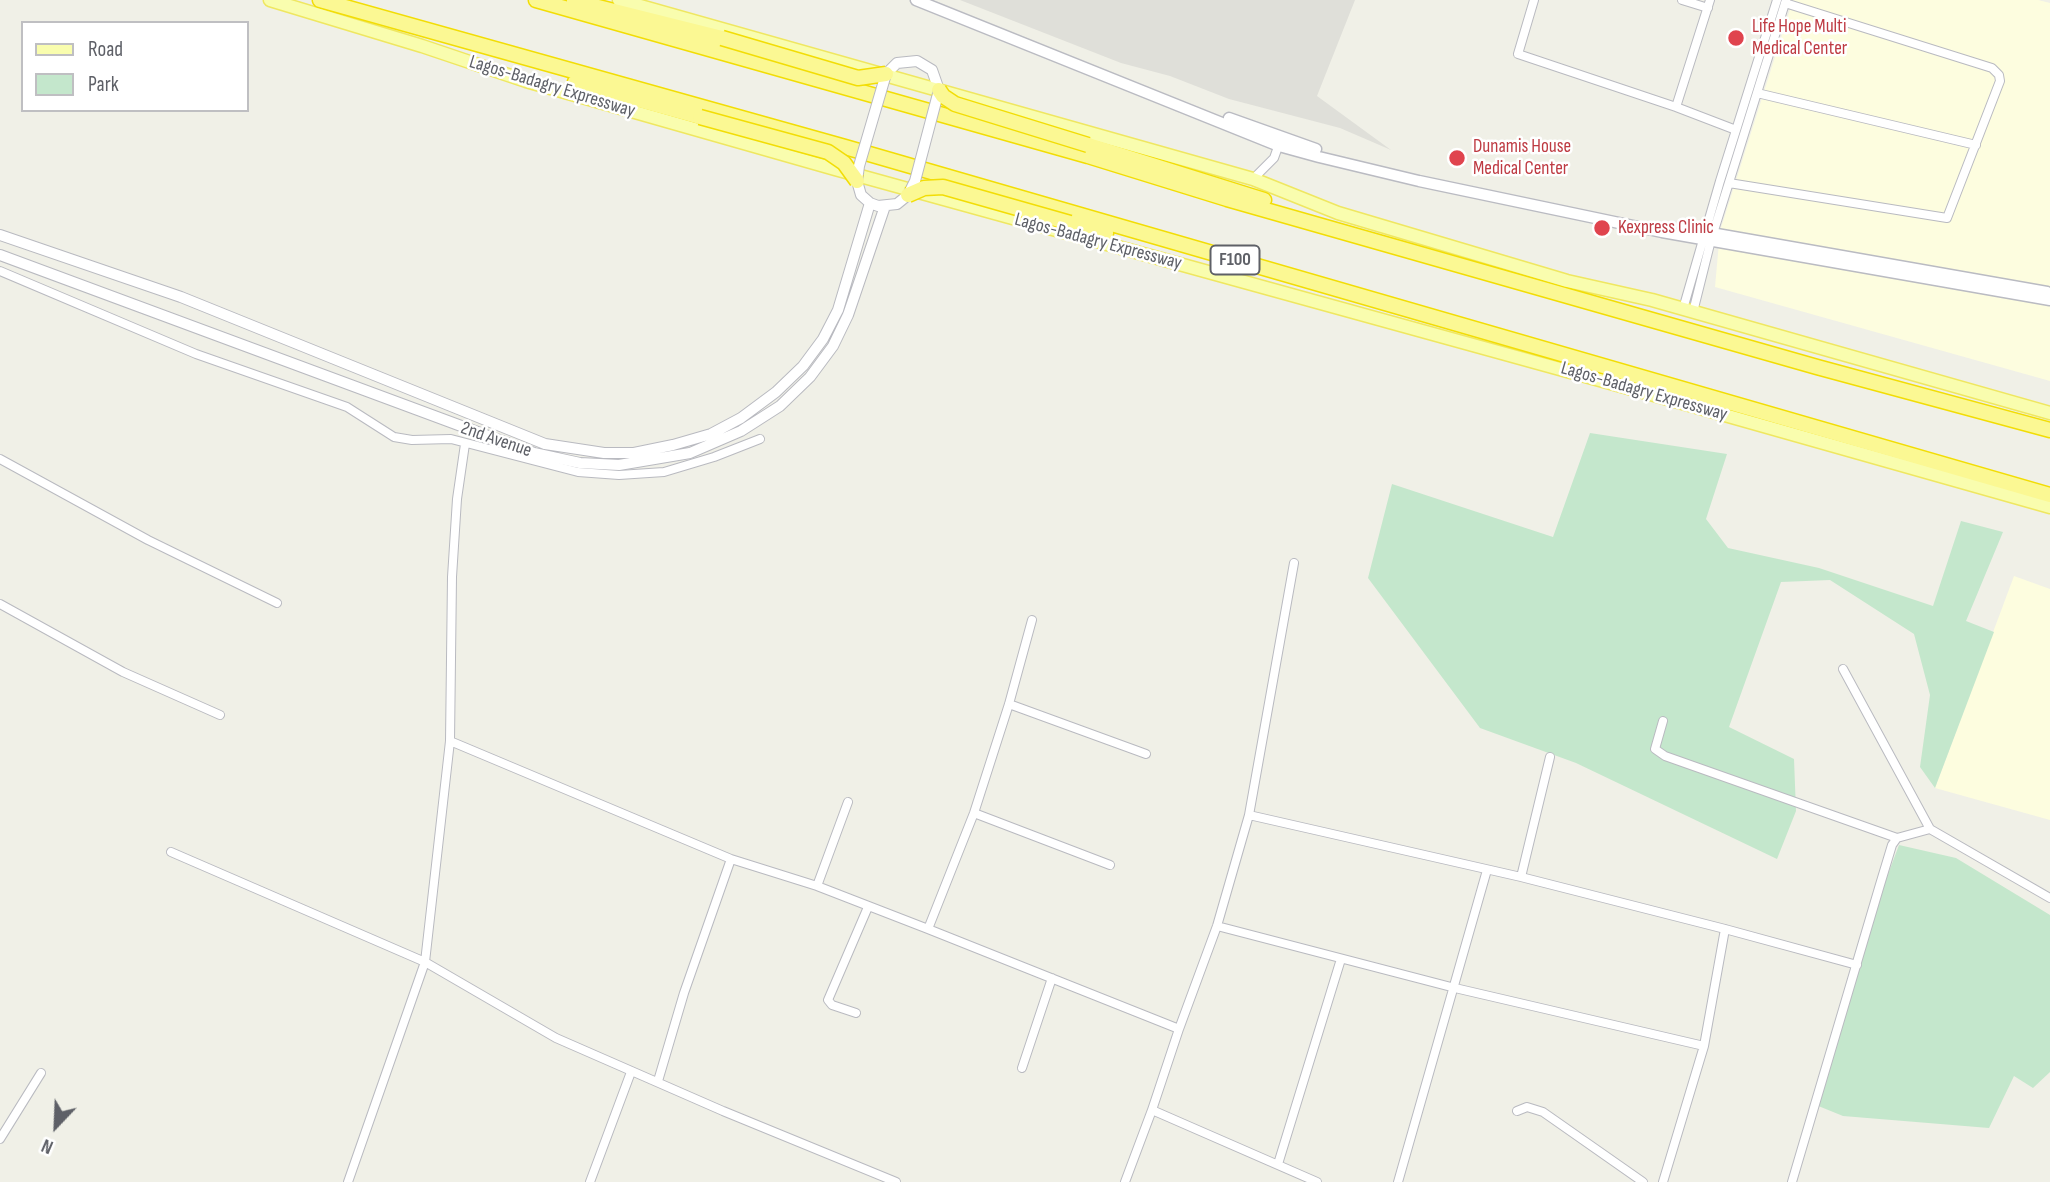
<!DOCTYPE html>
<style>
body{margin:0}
#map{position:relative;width:2050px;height:1182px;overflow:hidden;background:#f0f0e7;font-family:"Sofia Sans Condensed",sans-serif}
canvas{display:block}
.legend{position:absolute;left:21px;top:21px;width:228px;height:91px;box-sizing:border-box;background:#fff;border:2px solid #bfbfc2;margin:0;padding:9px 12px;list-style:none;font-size:21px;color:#5e6067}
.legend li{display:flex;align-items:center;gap:14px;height:35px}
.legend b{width:35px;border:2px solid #bfbfc2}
.north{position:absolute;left:21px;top:1091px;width:70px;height:70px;-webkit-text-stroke:5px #fff;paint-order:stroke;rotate:203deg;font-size:19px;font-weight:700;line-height:28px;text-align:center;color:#5e6067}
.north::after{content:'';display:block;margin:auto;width:24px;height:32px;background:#5e6067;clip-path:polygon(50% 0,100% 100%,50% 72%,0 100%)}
</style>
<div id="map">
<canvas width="2050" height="1182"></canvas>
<ul class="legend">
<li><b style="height:9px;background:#f9fdae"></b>Road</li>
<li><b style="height:19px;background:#c4e7cc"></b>Park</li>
</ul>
<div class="north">N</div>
</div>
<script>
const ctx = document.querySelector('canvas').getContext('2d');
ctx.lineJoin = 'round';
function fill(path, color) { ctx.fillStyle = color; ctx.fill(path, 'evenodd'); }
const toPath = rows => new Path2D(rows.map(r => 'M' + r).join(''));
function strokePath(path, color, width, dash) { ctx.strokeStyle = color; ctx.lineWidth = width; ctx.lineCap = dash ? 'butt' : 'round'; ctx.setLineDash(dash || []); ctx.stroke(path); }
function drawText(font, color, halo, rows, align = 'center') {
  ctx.font = font + ' "Sofia Sans Condensed",sans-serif'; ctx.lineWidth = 5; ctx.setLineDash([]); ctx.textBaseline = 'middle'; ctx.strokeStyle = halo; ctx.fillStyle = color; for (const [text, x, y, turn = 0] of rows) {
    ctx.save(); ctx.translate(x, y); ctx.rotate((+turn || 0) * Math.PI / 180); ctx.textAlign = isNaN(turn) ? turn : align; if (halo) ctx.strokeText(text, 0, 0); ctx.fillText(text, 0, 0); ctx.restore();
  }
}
const commercial = toPath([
 [1793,0,2038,0,2050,3,2050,381,1715,287,1720,231],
 [2014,576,2050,589,2050,820,1935,788]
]);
const industrial = toPath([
 [960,0,1355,0,1317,96,1391,150,1340,128,1229,99,1170,76,1121,63]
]);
const green = toPath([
 [1590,433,1727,454,1706,519,1728,548,1819,568,1933,606,1961,521,2003,532,1966,621,1994,632,1935,788,1920,767,1930,695,1914,634,1830,580,1781,582,1729,727,1794,759,1796,811,1777,859,1576,763,1480,728,1368,578,1392,484,1553,537],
 [1899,845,1956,858,2050,915,2050,1072,2033,1088,2014,1076,1989,1128,1843,1116,1811,1103,1852,970]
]);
const minor = toPath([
 [1534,0,1518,54,1676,107,1736,130],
 [1682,0,1708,8],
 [1757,93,1976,145],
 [1676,107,1710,0],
 [1253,179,1274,158,1279,144],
 [1729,183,1947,218,2000,81,1999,75,1992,68,1785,3],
 [0,271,196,354,347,407,394,437,412,440,451,439,578,472,619,475,664,472,714,457,760,439],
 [1683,309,1720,181,1777,0],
 [1693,312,1711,240,1786,0],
 [0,459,148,540,277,603],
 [1294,563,1249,815,1217,926,1179,1029,1152,1110,1317,1182],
 [0,604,123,672,220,715],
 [1032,620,1009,704,974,813,928,929,1179,1029],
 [1843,669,1930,829],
 [1009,704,1146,754],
 [1663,721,1655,749,1665,756,1897,838],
 [450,741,731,859,817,886,928,929],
 [974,813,1110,865],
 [1249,815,1521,877,1725,929,1857,965],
 [171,852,425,962,556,1038,723,1111,896,1182],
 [1521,877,1550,757],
 [817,886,848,802],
 [1217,926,1455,988,1704,1046],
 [856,1013,832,1005,828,1000,868,907],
 [1022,1068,1052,978],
 [658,1081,684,993,731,859],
 [1517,1111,1527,1107,1543,1112,1643,1182],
 [0,1139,41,1073],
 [1278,1164,1341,959],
 [348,1182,425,962,450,741,452,577,457,499,465,444],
 [590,1182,631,1072],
 [1125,1182,1152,1110],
 [1398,1182,1487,870],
 [1663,1182,1704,1046,1725,929],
 [1792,1182,1879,888,1892,845,1897,838,1930,829,2050,898]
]);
const tertiary = toPath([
 [886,74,897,63,917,61,932,70,939,90],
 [857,181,861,195,870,203,878,206,897,204,908,195],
 [0,235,181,297,545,444,604,453,634,453,673,445,711,434,741,418,776,392,803,366,823,339,838,310,870,203],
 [0,255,534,453,580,463,619,465,690,453,741,431,780,406,810,377,833,346,848,315,885,206]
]);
const secondary = toPath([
 [916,0,1279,146,1319,157,1419,181,1662,232,2050,300],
 [1229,118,1316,149],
 [1694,230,2047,292]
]);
const primary = toPath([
 [270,0,422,46,526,81,835,169,1654,395,2050,507],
 [619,0,1253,179,1338,213,1567,281,1652,300,2050,413]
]);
const motorway = toPath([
 [320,0,845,147,2050,495],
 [536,0,1088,156,1227,199,1817,367,2050,430],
 [574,1,722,38],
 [575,82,700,117],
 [1088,145,1264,200],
 [1070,223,1106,233]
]);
const tertiaryBridge = toPath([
 [857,181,859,166,886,74],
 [908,195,915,181,939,90]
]);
const motorwayBridge = toPath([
 [722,38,858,78,886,74],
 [939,90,943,96,955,104,1088,145],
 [700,117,828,152,844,163,857,181],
 [908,195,924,188,943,187,1070,223]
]);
const markers = [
 [1736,38,9,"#e0444e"],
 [1457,158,9,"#e0444e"],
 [1602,228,9,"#e0444e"]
];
const shields = [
 [1235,260,49]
];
const shieldNames = [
 ["F100",1235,260]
];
const healthNames = [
 ["Life Hope Multi",1752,27],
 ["Medical Center",1752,49],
 ["Dunamis House",1473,147],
 ["Medical Center",1473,169],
 ["Kexpress Clinic",1618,228]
];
const streetNames = [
 ["Lagos-Badagry Expressway",552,87,17],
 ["Lagos-Badagry Expressway",1098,242,15],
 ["Lagos-Badagry Expressway",1644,392,16],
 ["2nd Avenue",496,440,19]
];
fill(commercial, '#fdfddf');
fill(industrial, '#dfdfd9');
fill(green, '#c4e7cc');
strokePath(minor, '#b9bac0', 10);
strokePath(tertiary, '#b9bac0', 12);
strokePath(secondary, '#babbc2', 13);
strokePath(primary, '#efe761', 15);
strokePath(motorway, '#f2dd05', 17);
strokePath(minor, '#fff', 8);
strokePath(tertiary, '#fff', 10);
strokePath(secondary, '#fff', 10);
strokePath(primary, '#f9fdae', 12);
strokePath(motorway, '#fbf893', 14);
strokePath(tertiaryBridge, '#b9bac0', 12, []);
strokePath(motorwayBridge, '#f2dd05', 17, []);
strokePath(tertiaryBridge, '#fff', 10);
strokePath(motorwayBridge, '#fbf893', 14);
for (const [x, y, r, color] of markers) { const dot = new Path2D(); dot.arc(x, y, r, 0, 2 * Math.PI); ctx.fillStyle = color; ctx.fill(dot); strokePath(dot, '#fff', 2.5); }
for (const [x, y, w] of shields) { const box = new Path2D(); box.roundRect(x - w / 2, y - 14.5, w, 29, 5); ctx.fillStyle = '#fff'; ctx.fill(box); strokePath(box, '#5e6067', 2); }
drawText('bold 18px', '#5e6067', null, shieldNames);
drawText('19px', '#be3a42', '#fff', healthNames, 'left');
drawText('19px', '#5e6067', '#fff', streetNames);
</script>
